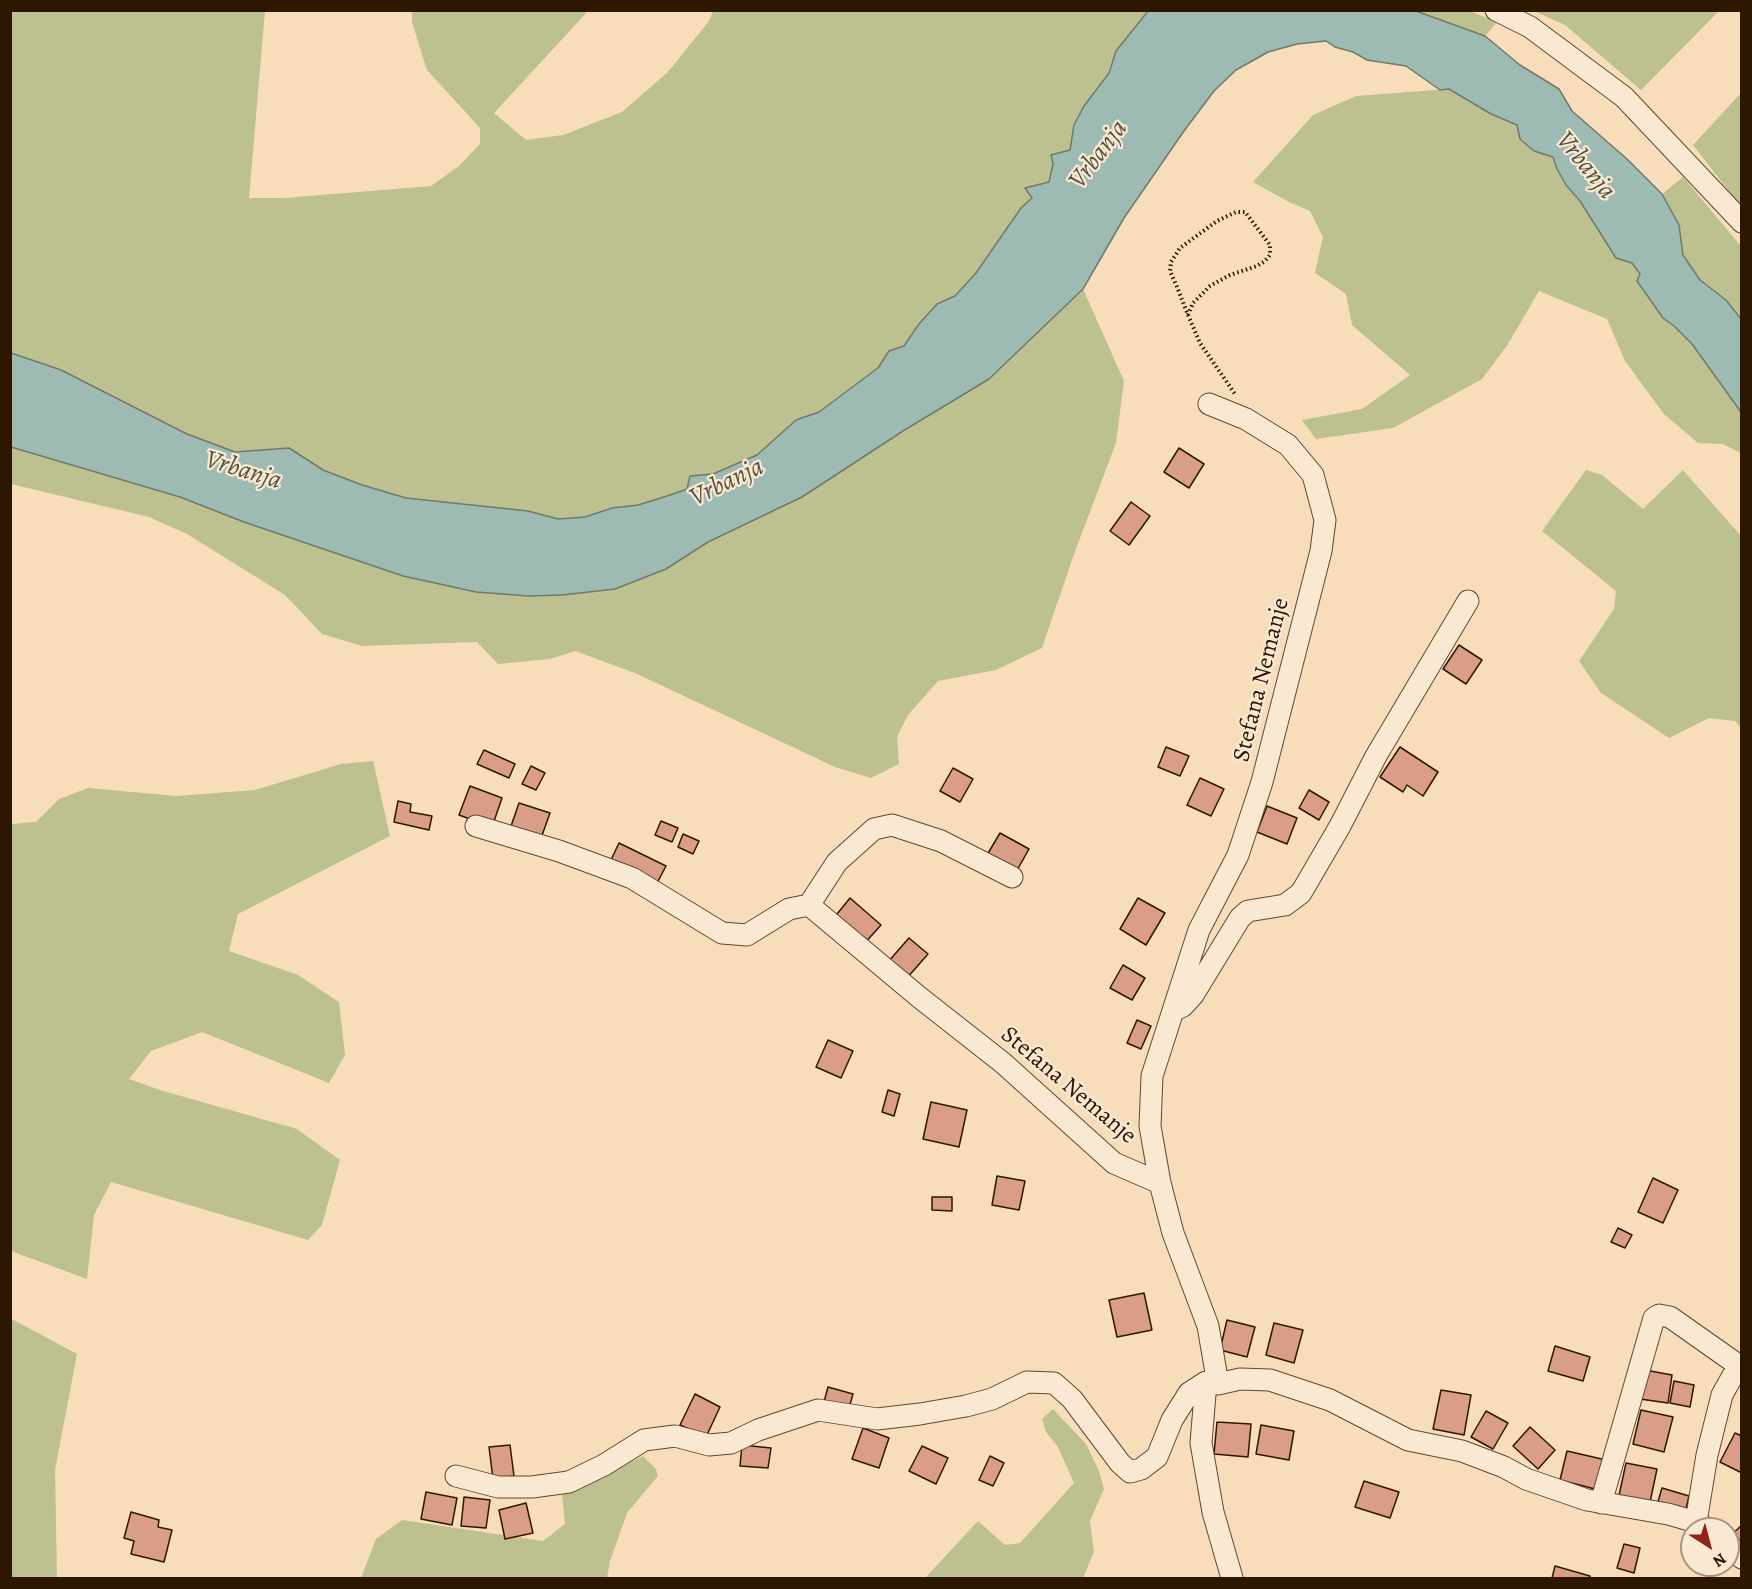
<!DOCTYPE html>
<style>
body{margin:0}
#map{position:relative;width:1752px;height:1589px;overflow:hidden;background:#f7ddba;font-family:Alegreya,serif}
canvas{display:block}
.frame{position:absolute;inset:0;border:12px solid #2e1700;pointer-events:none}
.north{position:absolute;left:1680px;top:1517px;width:60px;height:60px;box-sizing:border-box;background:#fae9d2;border:2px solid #a8957e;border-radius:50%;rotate:144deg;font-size:16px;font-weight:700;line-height:24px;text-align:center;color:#2e1700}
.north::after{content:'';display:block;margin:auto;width:21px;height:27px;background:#8f2418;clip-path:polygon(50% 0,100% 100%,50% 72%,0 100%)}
</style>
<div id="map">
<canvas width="1752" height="1589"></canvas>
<div class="frame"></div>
<div class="north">N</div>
</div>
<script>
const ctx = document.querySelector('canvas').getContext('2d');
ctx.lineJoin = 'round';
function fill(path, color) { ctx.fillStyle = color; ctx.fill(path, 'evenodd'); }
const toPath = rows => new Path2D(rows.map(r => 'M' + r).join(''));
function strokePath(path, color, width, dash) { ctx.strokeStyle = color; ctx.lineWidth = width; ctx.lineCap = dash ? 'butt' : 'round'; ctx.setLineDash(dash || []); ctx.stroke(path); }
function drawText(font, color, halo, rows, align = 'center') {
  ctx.font = font + ' Alegreya,serif'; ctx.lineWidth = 4.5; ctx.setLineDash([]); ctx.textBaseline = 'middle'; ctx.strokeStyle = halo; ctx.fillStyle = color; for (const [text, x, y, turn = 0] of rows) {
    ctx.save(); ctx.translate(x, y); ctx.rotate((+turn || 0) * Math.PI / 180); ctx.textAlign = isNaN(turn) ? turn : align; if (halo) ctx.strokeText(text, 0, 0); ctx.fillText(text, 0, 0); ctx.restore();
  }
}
const green = toPath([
 [11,11,265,11,249,198,285,198,431,186,459,166,480,144,480,128,427,70,412,22,412,11,588,11,494,113,526,140,563,135,622,112,668,72,709,21,713,11,1148,11,1116,51,1109,73,1084,106,1074,125,1070,150,1053,164,1049,182,1026,188,1032,198,1021,208,976,273,955,296,937,304,919,324,904,346,889,351,878,368,819,412,796,420,757,455,712,474,690,476,687,489,667,496,638,505,612,508,585,517,558,519,528,511,406,498,362,485,323,470,289,448,235,452,188,434,61,370,11,353],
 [1413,11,1470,11,1497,22,1485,36],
 [1534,11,1719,11,1641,90,1565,25],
 [1449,89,1491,114,1517,125,1520,139,1534,151,1553,157,1557,169,1566,185,1580,201,1616,258,1632,262,1640,275,1638,281,1663,318,1674,326,1692,344,1741,412,1741,453,1723,444,1698,443,1664,414,1625,361,1607,319,1539,291,1508,344,1482,379,1393,428,1316,439,1302,420,1362,409,1410,375,1352,325,1346,294,1315,273,1323,237,1310,211,1289,202,1253,182,1313,115,1356,96],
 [1741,93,1741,207,1693,145],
 [1683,177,1741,246,1741,319,1726,300,1700,280,1683,254,1679,225,1662,194],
 [1083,289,1124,381,1116,443,1074,554,1042,648,996,670,938,681,908,715,897,737,899,764,871,778,835,767,635,673,575,651,550,659,498,664,477,642,362,646,322,634,285,595,187,534,149,517,11,484,11,447,180,497,244,522,403,576,528,596,562,595,615,589,666,569,708,542,802,497,903,431,989,379],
 [1586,470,1602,475,1643,509,1683,470,1741,536,1741,728,1735,721,1709,718,1669,738,1601,693,1579,661,1614,609,1616,591,1542,531],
 [373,761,390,836,238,914,229,951,298,975,339,1002,345,1055,329,1083,202,1032,151,1051,129,1079,160,1090,297,1129,340,1160,322,1225,308,1240,111,1182,94,1215,87,1279,11,1251,11,824,36,822,59,799,88,788,177,796,255,790,341,764],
 [10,1318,77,1354,55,1470,57,1578,11,1578],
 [1053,1409,1086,1444,1099,1471,1104,1489,1090,1521,1094,1552,1083,1578,925,1578,978,1521,1005,1545,1020,1543,1074,1483,1058,1447,1046,1432,1042,1419],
 [643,1456,656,1469,658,1476,627,1513,610,1561,607,1578,361,1578,376,1539,402,1520,543,1541,565,1524,562,1494]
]);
const water = toPath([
 [1413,10,1485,36,1520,65,1559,89,1572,111,1627,159,1662,194,1679,225,1683,255,1700,280,1726,300,1741,319,1741,412,1692,344,1674,326,1663,318,1637,281,1640,274,1632,263,1616,258,1580,201,1566,185,1557,169,1553,157,1534,151,1520,139,1517,125,1491,114,1449,89,1440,90,1406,66,1367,60,1353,52,1335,47,1326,41,1297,44,1268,52,1236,70,1214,91,1184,131,1124,218,1083,289,989,379,903,431,802,497,708,542,666,569,615,589,562,595,528,596,476,592,403,576,244,522,180,497,11,447,11,353,61,370,187,434,235,452,289,448,323,470,362,485,406,498,528,511,558,519,585,517,612,508,638,505,667,496,687,489,690,476,713,474,757,455,796,420,819,412,878,368,889,351,904,346,919,324,937,304,955,296,976,273,1021,208,1032,198,1025,188,1049,182,1053,164,1051,155,1070,150,1074,125,1084,106,1109,73,1116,51,1148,11,1413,10]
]);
const building = toPath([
 [1179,448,1204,464,1189,488,1164,472,1179,448],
 [1131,502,1150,516,1129,545,1110,531,1131,502],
 [1459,645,1482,660,1466,684,1443,669,1459,645],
 [1166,747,1189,756,1180,776,1158,767,1166,747],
 [1400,747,1438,772,1423,796,1407,785,1403,792,1380,777,1400,747],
 [484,750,515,764,509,778,477,764,484,750],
 [531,766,545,773,536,790,522,784,531,766],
 [953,768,973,779,960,802,940,791,953,768],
 [1200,778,1224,789,1211,816,1187,805,1200,778],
 [470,786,502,798,492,827,459,815,470,786],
 [1309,790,1329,802,1319,820,1299,808,1309,790],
 [398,801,411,804,410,812,432,816,429,830,394,822,398,801],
 [519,803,550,813,540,841,509,832,519,803],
 [1267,806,1297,818,1287,844,1257,832,1267,806],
 [661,821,678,828,672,842,655,835,661,821],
 [1000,833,1029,849,1016,872,987,855,1000,833],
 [683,834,699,841,693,854,678,847,683,834],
 [619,843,666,866,655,887,609,864,619,843],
 [850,898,881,925,863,945,833,919,850,898],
 [1138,898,1165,913,1146,945,1120,929,1138,898],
 [909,938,928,954,907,978,888,962,909,938],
 [1123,965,1145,978,1132,1000,1110,988,1123,965],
 [1137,1020,1151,1026,1141,1049,1127,1043,1137,1020],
 [828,1040,853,1051,841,1078,816,1067,828,1040],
 [888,1090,900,1094,894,1116,882,1112,888,1090],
 [931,1102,967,1110,959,1147,923,1139,931,1102],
 [997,1176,1025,1181,1019,1210,992,1205,997,1176],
 [1653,1178,1678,1190,1663,1223,1638,1212,1653,1178],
 [932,1197,952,1197,952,1211,932,1210,932,1197],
 [1618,1228,1632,1235,1625,1248,1611,1242,1618,1228],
 [1144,1293,1152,1330,1117,1337,1109,1300,1144,1293],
 [1227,1320,1255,1327,1247,1357,1220,1350,1227,1320],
 [1274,1323,1303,1330,1294,1363,1266,1355,1274,1323],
 [1555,1346,1590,1357,1583,1381,1548,1371,1555,1346],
 [1645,1370,1672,1375,1668,1403,1640,1399,1645,1370],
 [1674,1381,1694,1385,1690,1407,1670,1403,1674,1381],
 [828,1387,853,1394,849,1408,824,1402,828,1387],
 [1441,1390,1471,1395,1464,1435,1433,1429,1441,1390],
 [695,1394,720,1407,706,1437,680,1425,695,1394],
 [1641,1410,1673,1417,1664,1452,1633,1444,1641,1410],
 [1486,1411,1508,1423,1493,1449,1471,1437,1486,1411],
 [1217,1422,1251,1424,1248,1457,1214,1454,1217,1422],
 [1261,1425,1294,1431,1289,1460,1256,1454,1261,1425],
 [1530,1427,1555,1450,1538,1469,1513,1446,1530,1427],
 [863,1428,889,1438,879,1468,852,1459,863,1428],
 [1735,1433,1742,1436,1742,1473,1720,1462,1735,1433],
 [510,1445,514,1476,493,1479,489,1447,510,1445],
 [742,1445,771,1448,768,1468,740,1466,742,1445],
 [922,1446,948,1458,936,1484,909,1471,922,1446],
 [1567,1451,1606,1460,1599,1490,1560,1480,1567,1451],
 [990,1456,1004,1463,993,1486,979,1480,990,1456],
 [1626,1463,1657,1469,1649,1507,1618,1500,1626,1463],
 [1364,1481,1399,1492,1390,1518,1355,1507,1364,1481],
 [1662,1488,1689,1496,1685,1513,1657,1505,1662,1488],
 [426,1492,457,1498,452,1525,421,1519,426,1492],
 [464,1497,490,1500,486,1528,461,1526,464,1497],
 [526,1503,533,1533,505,1539,499,1510,526,1503],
 [131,1512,159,1520,158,1527,172,1530,164,1562,131,1554,134,1541,124,1538,131,1512],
 [1742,1525,1742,1553,1728,1538,1742,1525],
 [1624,1544,1640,1548,1634,1573,1617,1568,1624,1544],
 [1555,1566,1590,1576,1590,1578,1552,1578,1555,1566]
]);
const path = toPath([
 [1188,315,1193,303,1210,286,1230,275,1257,266,1265,261,1270,255,1270,245,1245,212,1236,212,1217,221,1180,248,1171,262,1170,271,1177,287,1188,315,1200,343,1235,394]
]);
const minor = toPath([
 [1496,10,1530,27,1624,97,1742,222],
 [1209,404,1246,419,1288,445,1313,475,1325,520,1321,551,1262,782,1238,855,1199,930,1152,1076,1150,1126,1160,1183,1173,1233,1208,1326,1218,1384],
 [476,826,559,851,632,878,722,933,747,935,789,909,809,905,919,997,1003,1063,1114,1163,1160,1183],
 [809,905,837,862,874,829,892,825,941,841,1012,877],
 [1173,1011,1183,1006,1193,995,1240,918,1248,911,1285,905,1301,893,1340,826,1376,756,1468,601],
 [1206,1382,1201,1443,1213,1512,1232,1578],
 [456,1476,498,1487,532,1487,569,1482,604,1465,644,1440,675,1436,709,1445,731,1443,758,1430,818,1410,877,1419,920,1414,966,1406,992,1399,1027,1382,1054,1383,1072,1399,1120,1463,1130,1472,1141,1469,1157,1457,1172,1420,1189,1393,1206,1382,1218,1384,1240,1379,1270,1380,1330,1400,1408,1440,1462,1451,1504,1467,1526,1479,1587,1500,1668,1514,1696,1522,1708,1529],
 [1601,1503,1654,1318,1659,1315,1670,1317,1741,1367],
 [1696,1522,1707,1455,1722,1395,1732,1377,1742,1367],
 [1728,1544,1742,1558]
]);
const streetNames = [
 ["Stefana Nemanje",1262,680,-76],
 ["Stefana Nemanje",1068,1086,40]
];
const waterNames = [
 ["Vrbanja",1099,155,-53],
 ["Vrbanja",1585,166,51],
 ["Vrbanja",243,471,17],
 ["Vrbanja",727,483,-26]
];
fill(green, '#bdc18f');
fill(water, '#9dbbb3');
strokePath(water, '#71796b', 1.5);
fill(building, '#da9d87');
strokePath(building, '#2e1700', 1.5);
strokePath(minor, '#60482e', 23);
strokePath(path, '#2e1700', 4, [1.5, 3]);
strokePath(minor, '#fae9d2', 21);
drawText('24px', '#2e1700', '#fae9d2', streetNames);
drawText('italic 26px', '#55503f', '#fae9d2', waterNames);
</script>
